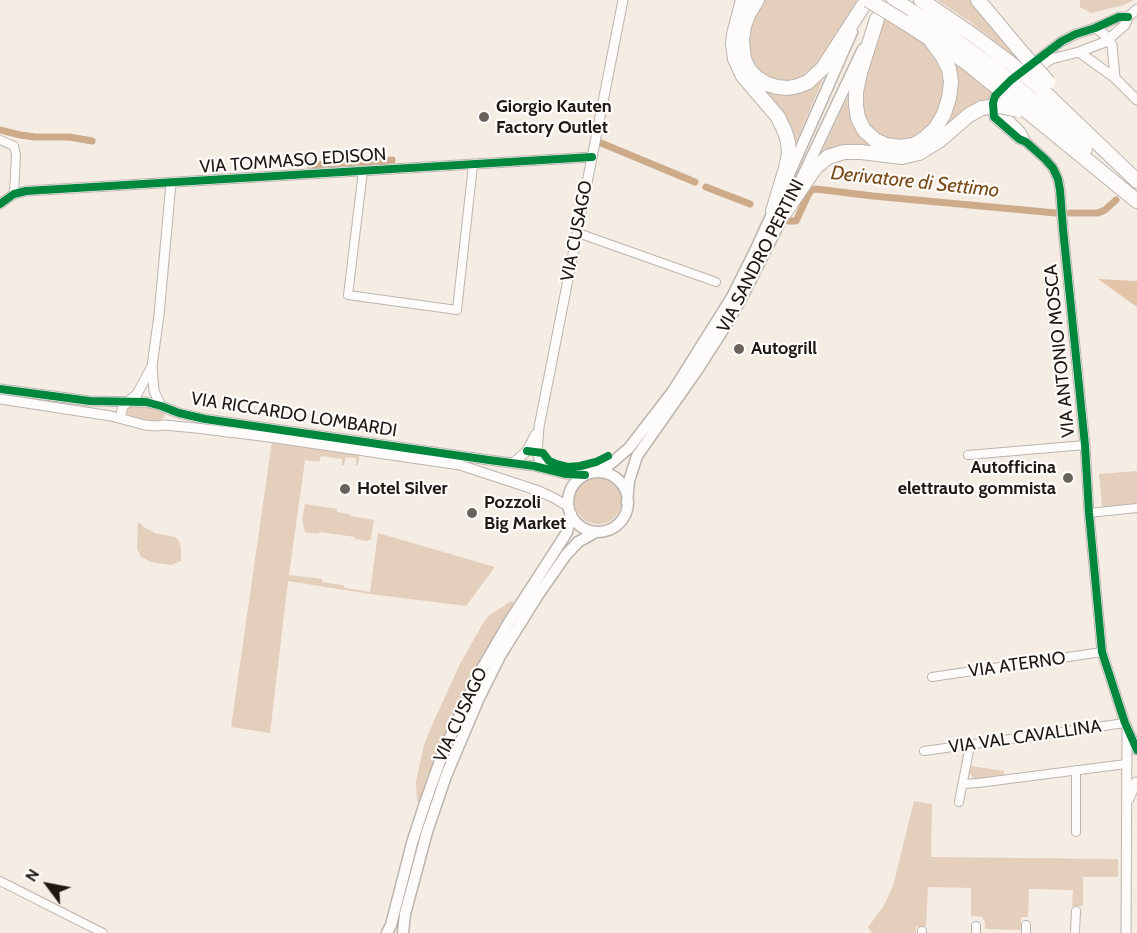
<!DOCTYPE html>
<style>
body{margin:0}
#map{position:relative;width:1137px;height:933px;overflow:hidden;background:#f5ece4;font-family:Cabin,sans-serif}
canvas{display:block}
.north{position:absolute;left:18px;top:855px;width:60px;height:60px;-webkit-text-stroke:4px #fffcf9;paint-order:stroke;rotate:302deg;font-size:16px;font-weight:700;line-height:24px;text-align:center;color:#1e1813}
.north::after{content:'';display:block;margin:auto;width:21px;height:27px;background:#1e1813;clip-path:polygon(50% 0,100% 100%,50% 72%,0 100%)}
</style>
<div id="map">
<canvas width="1137" height="933"></canvas>
<div class="north">N</div>
</div>
<script>
const ctx = document.querySelector('canvas').getContext('2d');
ctx.lineJoin = 'round';
function fill(path, color) { ctx.fillStyle = color; ctx.fill(path, 'evenodd'); }
const toPath = rows => new Path2D(rows.map(r => 'M' + r).join(''));
function strokePath(path, color, width, dash) { ctx.strokeStyle = color; ctx.lineWidth = width; ctx.lineCap = dash ? 'butt' : 'round'; ctx.setLineDash(dash || []); ctx.stroke(path); }
function drawText(font, color, halo, rows, align = 'center') {
  ctx.font = font + ' Cabin,sans-serif'; ctx.lineWidth = 4.5; ctx.setLineDash([]); ctx.textBaseline = 'middle'; ctx.strokeStyle = halo; ctx.fillStyle = color; for (const [text, x, y, turn = 0] of rows) {
    ctx.save(); ctx.translate(x, y); ctx.rotate((+turn || 0) * Math.PI / 180); ctx.textAlign = isNaN(turn) ? turn : align; if (halo) ctx.strokeText(text, 0, 0); ctx.fillText(text, 0, 0); ctx.restore();
  }
}
const green = toPath([
 [761,0,856,0,857,1,833,45,812,74,791,85,759,76,745,49,752,15],
 [937,0,970,0,1016,52,1013,55,969,21],
 [1080,0,1134,0,1124,5,1091,13,1080,7],
 [884,17,928,44,946,71,942,108,925,134,903,143,877,137,861,114,861,79],
 [738,47,770,90,826,72,791,154,750,80],
 [948,56,995,91,991,96,990,103,980,104,973,107,934,138,914,150,901,153,847,147,836,149,820,156,852,88,853,114,862,133,876,144,893,150,904,150,921,145,928,140,943,122,952,100,954,79,953,70],
 [136,406,149,407,161,410,164,413,165,416,161,420,154,421,141,419,127,414,128,407],
 [272,441,358,455,359,457,358,465,356,465,356,458,346,457,344,465,342,465,342,459,321,456,319,462,305,460,289,575,322,579,322,582,343,585,345,588,370,592,378,533,495,567,466,606,370,594,288,581,270,733,231,727],
 [1137,471,1137,503,1102,507,1099,474],
 '574 500a24 24 0 1 1 48 0a24 24 0 1 1-48 0Z',
 [305,504,337,509,337,512,349,514,350,516,374,520,371,539,367,541,355,539,355,537,320,532,319,534,305,532,302,519],
 [138,522,144,527,155,533,175,537,179,541,181,548,181,561,171,565,151,562,141,557,137,549],
 [511,601,513,602,513,604,480,661,451,722,428,775,420,801,418,802,417,801,416,781,424,745,433,723,460,664,483,623,490,615],
 [971,766,1004,771,1004,775,974,779,970,774],
 [914,801,932,804,931,857,1118,859,1118,877,1083,877,1083,906,1072,906,1073,890,1029,889,1028,917,1021,917,1021,930,985,929,985,922,982,917,971,916,971,888,928,887,926,926,916,927,916,933,872,933,868,927,883,907,893,886]
]);
const forest = toPath([
 [1098,279,1137,281,1137,307]
]);
const canal = toPath([
 [0,130,20,135,35,137,69,137,92,141],
 [601,143,695,182],
 [310,165,392,160],
 [706,187,750,204],
 [1070,213,1098,213,1105,210,1116,200],
 [789,221,796,221,809,193,812,190,816,189,873,196,1056,213]
]);
const minor = toPath([
 [0,140,14,146,16,155,14,194],
 [363,171,348,295,457,310,473,165],
 [578,233,716,282],
 [968,455,1085,445],
 [1089,513,1137,508],
 [932,677,1102,652],
 [924,751,1125,723],
 [1076,770,1076,832],
 [963,784,978,783,1126,764],
 [959,802,970,745],
 [0,881,103,933],
 [922,933,922,931],
 [976,933,976,926],
 [1026,933,1026,925],
 [1075,933,1076,911]
]);
const tertiary = toPath([
 [1128,17,1119,17,1095,28,1076,34,1062,41,1011,80,995,96,993,103,994,117,1019,139,1026,142,1045,159,1053,168,1058,179,1060,190,1063,229,1085,445,1089,513,1102,652,1125,723,1137,750],
 [1095,28,1104,34,1112,45,1115,78],
 [1079,52,1115,78,1137,100],
 [1034,71,1051,59,1079,52,1105,42,1125,25,1128,17,1137,9],
 [1001,103,1000,107,1004,115,1021,132,1026,142],
 [0,204,14,194,26,191,592,157],
 [0,389,90,401,146,402,161,406,179,413,205,419,489,460,534,466,566,474,585,475],
 [0,399,111,416,145,425,156,426,164,425,196,428,269,437,460,465,539,491,554,498,569,507],
 [161,406,154,391,152,366,159,315,171,183],
 [120,418,123,406,137,394,151,368],
 [513,463,527,451,535,435],
 [546,469,541,464,537,453,539,427,623,0],
 [1129,799,1136,782],
 [1126,933,1127,731]
]);
const secondary = toPath([
 [788,177,852,32],
 [799,184,863,49],
 '568 502a30 30 0 1 1 60 0a30 30 0 1 1-60 0Z',
 [590,473,608,466,629,448,673,391,732,297,755,251,776,205],
 [627,503,629,481,637,456,696,372,723,330,740,301,788,206],
 [387,933,391,925,412,843,424,806,442,755,456,724,480,672,509,622,564,537,567,532,571,514],
 [403,933,405,914,427,832,446,776,479,698,500,656,538,595,566,555,578,542,596,532]
]);
const motorway = toPath([
 [743,0,734,34,733,44,735,59,743,76,778,117,785,132,788,142,789,153,786,168,773,211],
 [757,0,749,13,744,26,742,40,743,52,745,62,750,71,757,78,767,84,777,87,788,88,798,86,808,82,823,68,863,6],
 [894,0,940,29,999,72],
 [921,0,970,33,1009,62],
 [978,0,1019,49],
 [877,19,860,73,856,92,856,106,858,118,864,130,875,140,886,145,899,147,914,145,924,139,935,129,944,114,949,98,951,82,949,69,943,57,929,38],
 [904,22,967,63,988,80],
 [1040,88,1137,181],
 [1031,99,1085,149],
 [1022,107,1137,201],
 [785,212,815,168,828,157,844,152,861,152,902,157,919,153,940,140,969,115,982,108]
]);
const motorwayBridge = toPath([
 [868,0,904,22],
 [1019,49,1048,82],
 [1009,62,1040,88],
 [999,72,1031,99],
 [988,80,1022,107],
 [982,108,999,106,1018,110]
]);
const cycleway = toPath([
 [1128,17,1119,17,1095,28,1076,34,1062,41,1011,80,995,96,993,103,994,117,1019,139,1026,142,1045,159,1053,168,1058,179,1060,190,1063,229,1085,445,1089,513,1102,652,1125,723,1137,750],
 [0,204,14,194,26,191,592,157],
 [0,389,90,401,146,402,161,406,179,413,205,419,489,460,534,466,566,474,585,475],
 [527,451,543,453,549,461,556,464,568,467,580,466,596,462,608,456]
]);
const markers = [
 [484,117,6,"#69625c"],
 [739,349,6,"#69625c"],
 [1068,478,6,"#69625c"],
 [345,489,6,"#69625c"],
 [472,513,6,"#69625c"]
];
const poiNames = [
 ["Giorgio Kauten",496,107],
 ["Factory Outlet",496,128],
 ["Autogrill",751,349],
 ["Autofficina",1056,468,"right"],
 ["elettrauto gommista",1056,489,"right"],
 ["Hotel Silver",357,489],
 ["Pozzoli",484,503],
 ["Big Market",484,524]
];
const streetNames = [
 ["VIA TOMMASO EDISON",293,161,-4],
 ["VIA CUSAGO",577,231,-79],
 ["VIA SANDRO PERTINI",761,256,-63],
 ["VIA ANTONIO MOSCA",1060,351,-96],
 ["VIA RICCARDO LOMBARDI",294,415,9],
 ["VIA ATERNO",1017,665,-8],
 ["VIA CUSAGO",461,715,-65],
 ["VIA VAL CAVALLINA",1025,737,-8]
];
const waterNames = [
 ["Derivatore di Settimo",915,182,6]
];
fill(green, '#e4cfbd');
fill(forest, '#e2c4a8');
strokePath(canal, '#cdab8a', 7);
strokePath(minor, '#bcb4ae', 10);
strokePath(tertiary, '#bcb4ae', 11);
strokePath(secondary, '#bcb4ae', 13);
strokePath(motorway, '#bcb4ae', 16);
strokePath(minor, '#fefcfb', 8);
strokePath(tertiary, '#fefcfb', 9);
strokePath(secondary, '#fefcfb', 10);
strokePath(motorway, '#fefcfb', 14);
strokePath(motorwayBridge, '#bcb4ae', 16, []);
strokePath(motorwayBridge, '#fefcfb', 14);
strokePath(cycleway, '#00873e', 8);
for (const [x, y, r, color] of markers) { const dot = new Path2D(); dot.arc(x, y, r, 0, 2 * Math.PI); ctx.fillStyle = color; ctx.fill(dot); strokePath(dot, '#fffcf9', 2); }
drawText('bold 18px', '#1e1813', '#fffcf9', poiNames, 'left');
drawText('18px', '#1e1813', '#fffcf9', streetNames);
drawText('italic 20px', '#784b18', '#fffcf9', waterNames);
</script>
